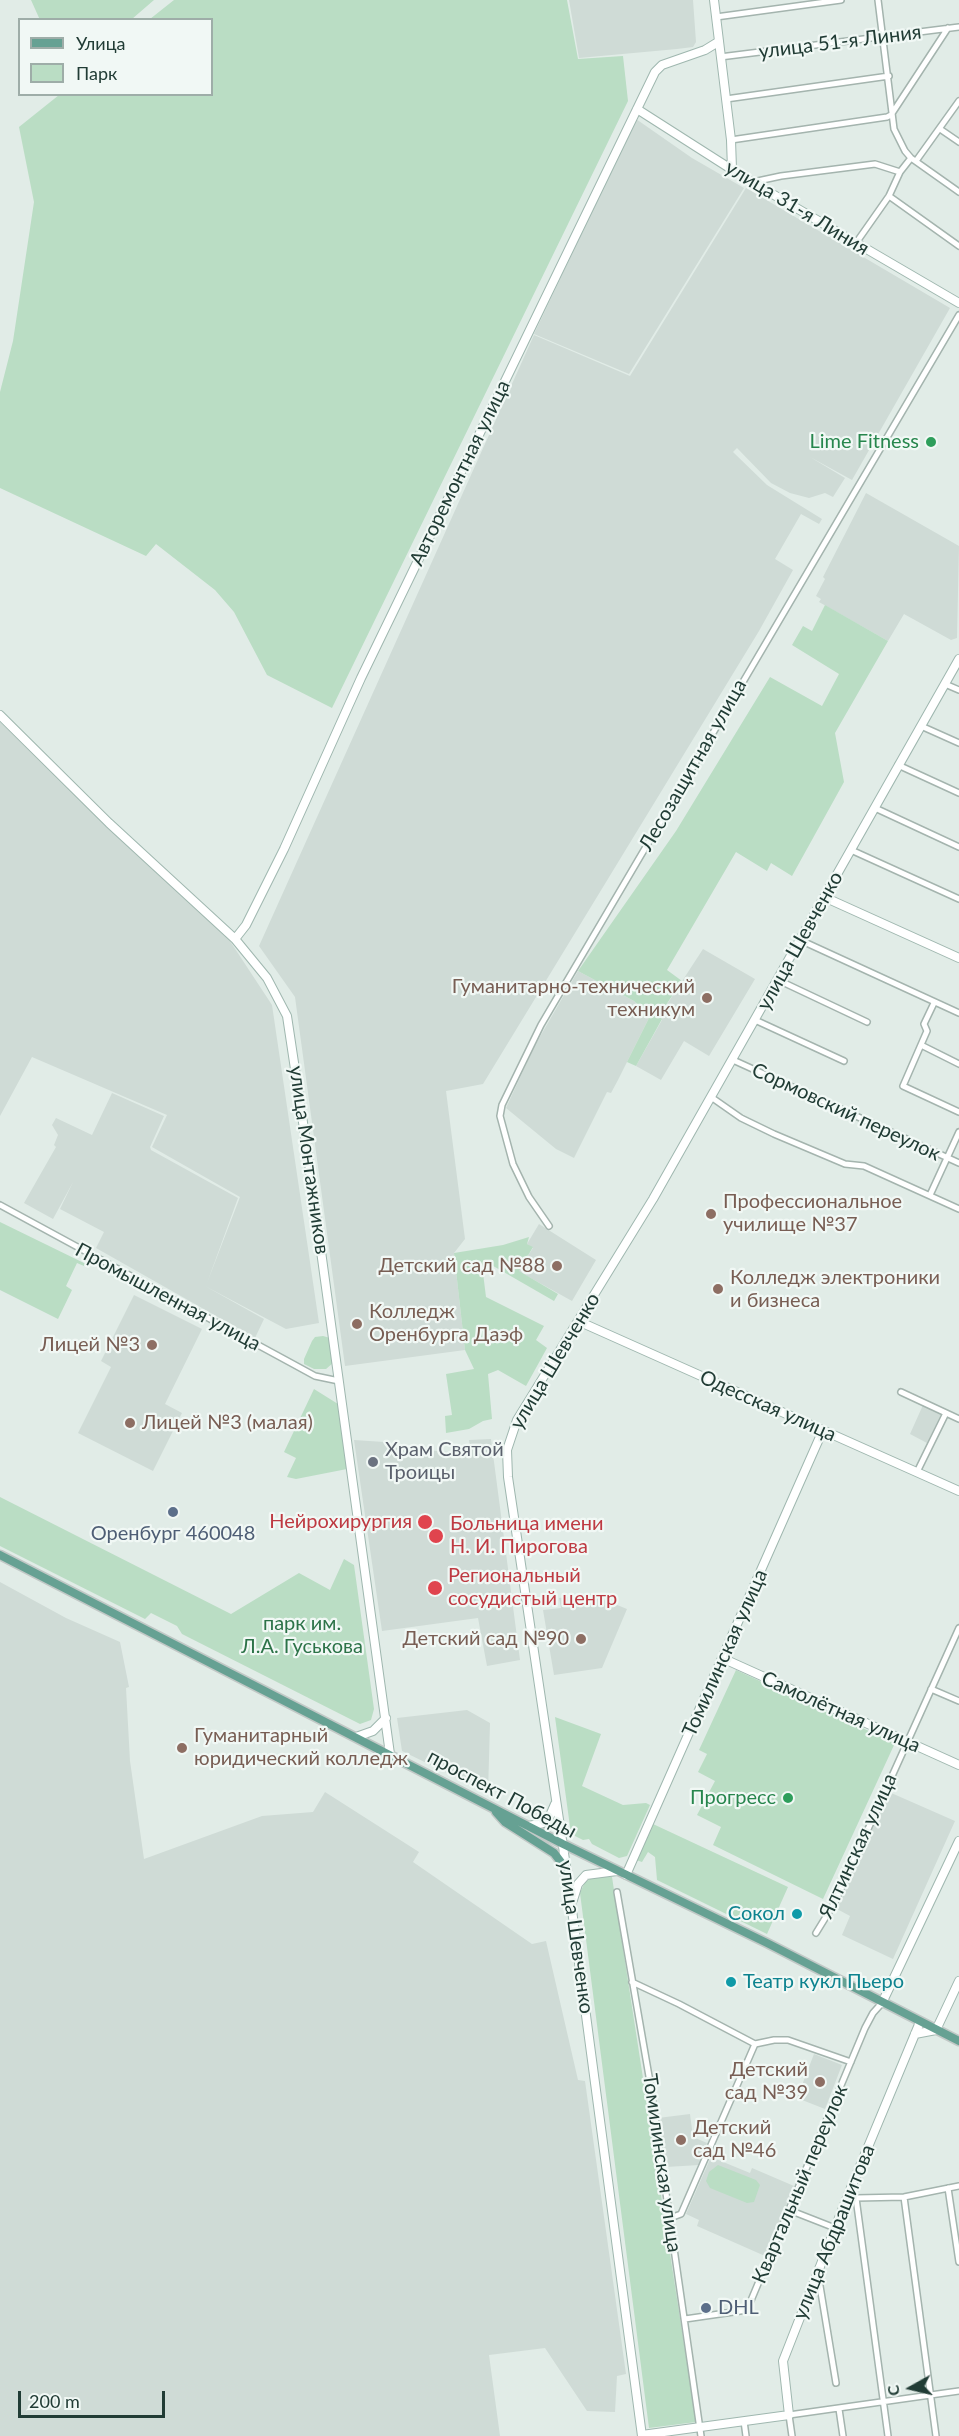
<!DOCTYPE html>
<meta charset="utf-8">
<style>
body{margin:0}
#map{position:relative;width:959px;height:2436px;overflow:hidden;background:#e1ece7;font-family:Lato,sans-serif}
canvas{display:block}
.legend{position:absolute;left:18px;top:18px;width:195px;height:78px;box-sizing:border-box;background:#f1f8f5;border:2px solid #9eada8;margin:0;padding:8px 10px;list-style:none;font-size:18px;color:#213c35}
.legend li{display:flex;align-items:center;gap:12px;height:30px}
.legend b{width:30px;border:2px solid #9eada8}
.north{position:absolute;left:881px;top:2358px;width:60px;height:60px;-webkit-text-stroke:4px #f1f8f5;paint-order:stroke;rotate:262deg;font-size:16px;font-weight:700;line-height:24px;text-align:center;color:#213c35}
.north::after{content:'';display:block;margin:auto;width:21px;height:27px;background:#213c35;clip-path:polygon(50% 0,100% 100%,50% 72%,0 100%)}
.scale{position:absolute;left:18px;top:2391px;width:147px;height:27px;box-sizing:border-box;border:3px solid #213c35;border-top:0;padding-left:8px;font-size:18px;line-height:21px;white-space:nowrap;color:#213c35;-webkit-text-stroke:4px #f1f8f5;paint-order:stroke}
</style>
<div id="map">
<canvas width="959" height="2436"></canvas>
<ul class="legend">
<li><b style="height:8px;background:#66a193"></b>Улица</li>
<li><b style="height:16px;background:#baddc4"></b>Парк</li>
</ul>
<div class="north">С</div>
<div class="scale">200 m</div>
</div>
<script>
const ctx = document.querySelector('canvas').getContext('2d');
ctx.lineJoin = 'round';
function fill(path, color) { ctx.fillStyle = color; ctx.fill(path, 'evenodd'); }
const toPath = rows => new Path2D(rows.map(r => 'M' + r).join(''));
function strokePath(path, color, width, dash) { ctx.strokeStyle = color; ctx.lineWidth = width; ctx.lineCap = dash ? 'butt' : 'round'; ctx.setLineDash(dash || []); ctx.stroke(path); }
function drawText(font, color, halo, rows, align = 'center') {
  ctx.font = font + ' Lato,sans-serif'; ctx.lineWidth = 4.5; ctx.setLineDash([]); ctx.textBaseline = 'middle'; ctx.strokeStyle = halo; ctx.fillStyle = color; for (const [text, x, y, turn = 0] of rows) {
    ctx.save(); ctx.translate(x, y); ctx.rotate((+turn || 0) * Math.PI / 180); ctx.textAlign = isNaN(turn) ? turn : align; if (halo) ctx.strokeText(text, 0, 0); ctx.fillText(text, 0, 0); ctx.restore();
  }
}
const built = toPath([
 [569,0,693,0,696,42,693,47,677,49,579,58],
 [636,119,692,158,744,188,629,374,534,334],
 [746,188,950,308,852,480,810,457,845,478,833,497,825,493,809,498,790,493,771,483,737,448,733,452,767,485,822,519,819,524,801,514,775,559,793,570,759,631,483,1084,446,1091,465,1239,454,1253,465,1350,345,1366,295,997,259,946,534,335,630,376],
 [866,493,959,546,957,638,951,640,904,614,888,641,819,602,821,599,816,596,825,579,823,577],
 [0,722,226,935,272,1005,319,1323,286,1329,205,1286,264,1319,255,1338,96,1248,104,1232,60,1209,73,1182,53,1219,24,1203,56,1147,54,1145,58,1135,52,1125,56,1118,92,1135,112,1093,164,1116,150,1147,151,1150,238,1198,207,1283,240,1197,152,1147,167,1115,32,1057,0,1116],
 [703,949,755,979,709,1056,684,1041,661,1080,636,1066,662,1020,660,1015],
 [578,971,634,1001,650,1016,618,1080,611,1093,607,1092,574,1158,556,1149,506,1108,534,1047],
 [539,1224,596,1260,572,1301,518,1271,533,1248,527,1244],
 [134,1295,202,1329,165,1404,182,1413,153,1471,78,1433,111,1367,101,1361],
 [923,1405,941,1414,927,1443,910,1434],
 [491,1439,520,1660,487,1666,478,1618,382,1631,354,1440,384,1442,385,1446,392,1447,471,1454,469,1440],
 [0,1582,66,1618,120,1642,129,1687,126,1688,130,1761,144,1859,262,1816,313,1812,325,1792,419,1852,413,1862,532,1944,546,1941,578,2080,585,2081,626,2374,617,2376,615,2412,587,2411,545,2348,489,2355,500,2436,0,2436],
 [590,1594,627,1609,602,1668,554,1675,543,1610,561,1608,559,1598],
 [467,1710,490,1723,488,1793,402,1751,397,1718],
 [889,1792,955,1821,893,1959,842,1935,850,1916,837,1909],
 [814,2054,842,2065,825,2109,797,2098],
 [690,2114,693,2137,707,2143,699,2165,666,2167,658,2118],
 [711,2157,750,2173,752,2168,794,2186,765,2256,697,2226,699,2220,686,2214]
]);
const green = toPath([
 [31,0,154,0,132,19,40,20],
 [174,0,567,0,578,59,623,56,628,101,332,708,267,675,234,612,215,590,156,544,146,556,0,488,0,392,13,341,34,202,19,127,59,95,212,94,212,20,150,19],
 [825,605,888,641,835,733,844,782,792,876,771,863,767,871,736,852,667,970,682,981,660,1014,662,1019,636,1066,627,1062,650,1016,634,1001,578,971,676,831,770,677,822,706,839,674,792,645,803,626,812,631],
 [0,1222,86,1264,84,1266,77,1263,66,1286,72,1290,58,1319,0,1290],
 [529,1237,527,1244,533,1247,519,1271,558,1294,554,1301,488,1263,483,1273,486,1297,544,1326,536,1340,547,1348,526,1386,498,1370,488,1374,492,1419,483,1421,469,1429,446,1433,445,1416,452,1415,446,1374,474,1369,465,1350,454,1253,503,1245],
 [323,1336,330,1338,333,1363,326,1369,314,1369,304,1364,304,1359,312,1341,315,1337],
 [314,1389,338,1404,347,1469,296,1479,287,1477,296,1458,284,1452],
 [0,1497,231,1614,299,1573,330,1590,344,1559,354,1565,374,1709,371,1720,360,1724,182,1634,177,1626,151,1613,145,1619,0,1546],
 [736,1670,895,1743,823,1899,713,1845,721,1827,697,1815,715,1781,698,1772,707,1754,699,1750],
 [555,1717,601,1734,582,1786,623,1805,646,1803,650,1805,627,1856,619,1858,592,1844,589,1839,583,1840,571,1834],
 [653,1824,788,1887,767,1934,657,1880,655,1857,648,1852,642,1862,636,1860],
 [594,1877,612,1877,696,2422,649,2428,580,1893,585,1882],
 [718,2165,756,2180,760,2185,754,2202,747,2203,710,2188,706,2181,709,2172]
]);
const street = toPath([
 [878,0,894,129,905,151,911,158,959,192],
 [716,17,841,0],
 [720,57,959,27],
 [726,99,889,76],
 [940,129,959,142],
 [731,140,887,117,891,115,948,28],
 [916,161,959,101],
 [753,182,781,176,875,164,900,172],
 [889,196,959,246],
 [856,243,889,196,900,172,911,158],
 [945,684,959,690],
 [921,726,959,743],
 [898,765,959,793],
 [875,808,959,847],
 [851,850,959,899],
 [800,940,959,1013],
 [778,980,867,1022],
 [934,1003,924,1024,927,1031,903,1086,959,1112],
 [755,1020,844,1061],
 [921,1045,959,1064],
 [733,1060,959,1163],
 [711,1097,741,1118,774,1134,845,1164,864,1166,959,1209],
 [930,1195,959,1132],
 [0,1205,293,1364,315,1376,339,1381],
 [549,1226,529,1197,513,1164,500,1116,502,1105,541,1025,959,315],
 [901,1392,959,1419],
 [917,1472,946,1413],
 [931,1689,959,1701],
 [617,1892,650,2082,701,2436],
 [816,1933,835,1902,959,1628],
 [632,1982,679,2004,755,2044,774,2040,788,2040,851,2062],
 [948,2188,959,2262],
 [848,2195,856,2198,888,2436],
 [904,2197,936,2436],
 [856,2198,904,2197,959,2186],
 [789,2210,835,2228],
 [670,2218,681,2214,755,2044],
 [818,2274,836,2383],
 [685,2319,747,2310,865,2028,873,2013,882,2003],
 [839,2409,843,2436],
 [744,2421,746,2436],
 [792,2436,789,2415,959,2391]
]);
const secondary = toPath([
 [714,0,731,140,732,169],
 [637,109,745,178,959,303],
 [0,715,109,823,235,939,267,978,287,1016,307,1149,390,1754],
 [824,897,959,958],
 [235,939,246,925,284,849,361,678,655,72,662,65,705,50,718,42],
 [578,1321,959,1491],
 [722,1658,959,1765],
 [356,1737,373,1731,386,1718],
 [529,1826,543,1823,549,1818,555,1804],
 [626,1875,823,1430],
 [573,1900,578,1884,586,1875,617,1871],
 [882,2003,959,1841],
 [915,2034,936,2030,959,1981],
 [642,2435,789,2415,783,2361,848,2195,920,2022],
 [642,2436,568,1880,508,1477,507,1450,517,1420,653,1199,959,659]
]);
const primary = toPath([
 [0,1555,563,1844,767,1943,959,2041],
 [496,1812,505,1822,554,1853,567,1870]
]);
const markers = [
 [931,442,6,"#2e9e5b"],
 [707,998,6,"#8d6e63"],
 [711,1214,6,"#8d6e63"],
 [557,1266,6,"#8d6e63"],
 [718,1289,6,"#8d6e63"],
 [357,1324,6,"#8d6e63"],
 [152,1345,6,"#8d6e63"],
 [130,1423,6,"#8d6e63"],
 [373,1462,6,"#6b7280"],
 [173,1512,6,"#5c6f8a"],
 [425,1522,8,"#e0444e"],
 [436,1536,8,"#e0444e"],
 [435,1588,8,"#e0444e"],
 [581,1639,6,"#8d6e63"],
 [182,1748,6,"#8d6e63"],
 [788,1798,6,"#2e9e5b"],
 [797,1914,6,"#0f9aa8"],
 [731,1982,6,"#0f9aa8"],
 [820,2082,6,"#8d6e63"],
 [681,2140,6,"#8d6e63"],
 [706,2308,6,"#5c6f8a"]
];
const streetNames = [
 ["улица 51-я Линия",840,42,-7],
 ["улица 31-я Линия",797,208,31],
 ["Авторемонтная улица",460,473,-64],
 ["Лесозащитная улица",693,765,-60],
 ["улица Шевченко",800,941,-61],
 ["Сормовский переулок",846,1112,25],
 ["улица Монтажников",309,1160,82],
 ["Промышленная улица",168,1297,28],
 ["улица Шевченко",555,1361,-59],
 ["Одесская улица",768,1406,24],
 ["Томилинская улица",725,1653,-66],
 ["Самолётная улица",841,1712,24],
 ["проспект Победы",502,1794,28],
 ["Ялтинская улица",858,1846,-65],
 ["улица Шевченко",576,1937,82],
 ["Томилинская улица",662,2163,82],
 ["Квартальный переулок",800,2184,-67],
 ["улица Абдрашитова",834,2232,-68]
];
const leisureNames = [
 ["Lime Fitness",919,442],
 ["Прогресс",776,1798]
];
const educationNames = [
 ["Гуманитарно-технический",695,987,"right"],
 ["техникум",695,1010,"right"],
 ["Профессиональное",723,1202],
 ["училище №37",723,1225],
 ["Детский сад №88",545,1266,"right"],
 ["Колледж электроники",730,1278],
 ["и бизнеса",730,1301],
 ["Колледж",369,1312],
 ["Оренбурга Даэф",369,1335],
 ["Лицей №3",140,1345,"right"],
 ["Лицей №3 (малая)",142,1423],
 ["Детский сад №90",569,1639,"right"],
 ["Гуманитарный",194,1736],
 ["юридический колледж",194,1759],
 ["Детский",808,2070,"right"],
 ["сад №39",808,2093,"right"],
 ["Детский",693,2128],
 ["сад №46",693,2151]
];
const worshipNames = [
 ["Храм Святой",385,1450],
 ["Троицы",385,1473]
];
const healthNames = [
 ["Нейрохирургия",412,1522,"right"],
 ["Больница имени",450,1524],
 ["Н. И. Пирогова",450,1547],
 ["Региональный",448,1576],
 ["сосудистый центр",448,1599]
];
const serviceNames = [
 ["Оренбург 460048",173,1534],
 ["DHL",718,2308,"left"]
];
const parkNames = [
 ["парк им.",302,1624],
 ["Л.А. Гуськова",302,1647]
];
const cultureNames = [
 ["Сокол",785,1914],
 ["Театр кукл Пьеро",743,1982,"left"]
];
fill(built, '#cfdbd6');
fill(green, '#baddc4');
strokePath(street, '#a4b4ae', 8);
strokePath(secondary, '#9fb7af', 10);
strokePath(primary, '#c1c8c6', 11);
strokePath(street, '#fff', 5);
strokePath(secondary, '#fff', 8);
strokePath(primary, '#66a193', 8);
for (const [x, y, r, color] of markers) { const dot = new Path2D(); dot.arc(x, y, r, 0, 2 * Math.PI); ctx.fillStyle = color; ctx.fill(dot); strokePath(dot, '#f1f8f5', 2); }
drawText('20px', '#213c35', '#f1f8f5', streetNames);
drawText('20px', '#27864d', '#f1f8f5', leisureNames, 'right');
drawText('20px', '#785e54', '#f1f8f5', educationNames, 'left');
drawText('20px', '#5b616d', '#f1f8f5', worshipNames, 'left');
drawText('20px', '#be3a42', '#f1f8f5', healthNames, 'left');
drawText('20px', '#4e5e75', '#f1f8f5', serviceNames);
drawText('20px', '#2c7348', '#f1f8f5', parkNames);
drawText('20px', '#0d838f', '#f1f8f5', cultureNames, 'right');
</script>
